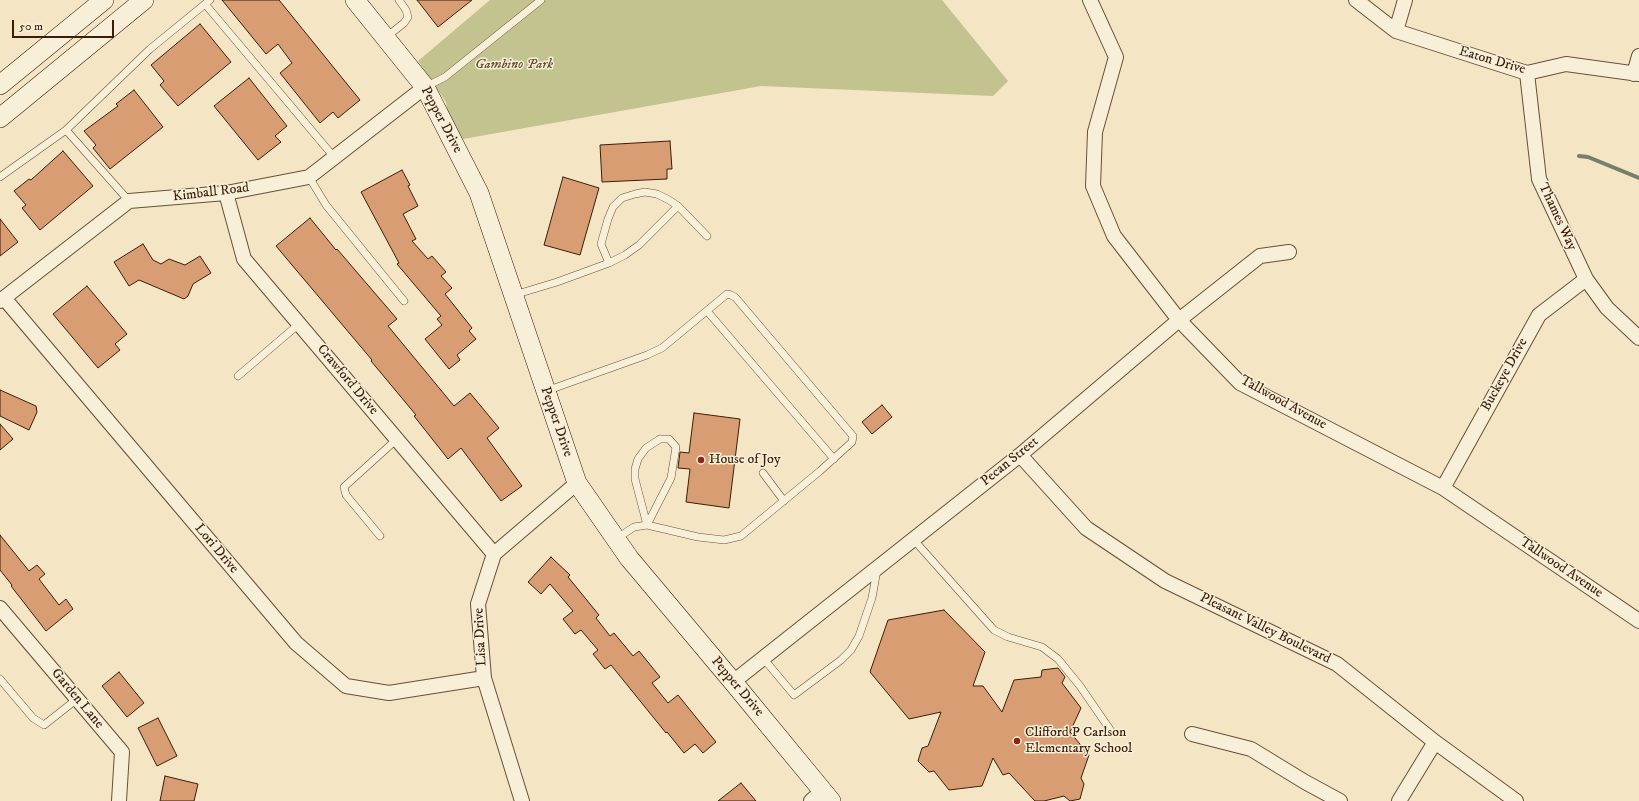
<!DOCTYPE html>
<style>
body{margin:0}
#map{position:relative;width:1639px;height:801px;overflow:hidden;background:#f4e6c4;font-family:"IM FELL DW Pica",serif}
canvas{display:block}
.scale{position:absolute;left:12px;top:20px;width:102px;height:18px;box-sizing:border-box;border:2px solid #3b1d08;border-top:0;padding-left:5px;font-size:12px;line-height:14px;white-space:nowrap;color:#3b1d08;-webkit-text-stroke:3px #f8efd9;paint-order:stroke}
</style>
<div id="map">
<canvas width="1639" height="801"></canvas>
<div class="scale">50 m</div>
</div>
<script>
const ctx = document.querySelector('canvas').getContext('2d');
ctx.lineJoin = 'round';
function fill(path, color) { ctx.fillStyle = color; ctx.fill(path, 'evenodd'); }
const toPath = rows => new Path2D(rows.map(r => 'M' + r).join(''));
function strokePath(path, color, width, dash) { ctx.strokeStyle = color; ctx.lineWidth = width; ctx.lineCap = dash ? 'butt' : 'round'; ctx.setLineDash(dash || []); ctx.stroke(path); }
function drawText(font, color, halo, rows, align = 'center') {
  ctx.font = font + ' "IM FELL DW Pica",serif'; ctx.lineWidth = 3; ctx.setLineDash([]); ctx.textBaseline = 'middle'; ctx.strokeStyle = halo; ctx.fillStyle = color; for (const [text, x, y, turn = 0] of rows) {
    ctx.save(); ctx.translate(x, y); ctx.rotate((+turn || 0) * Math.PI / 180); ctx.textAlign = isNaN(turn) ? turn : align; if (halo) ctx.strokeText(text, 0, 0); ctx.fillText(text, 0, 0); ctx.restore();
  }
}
const green = toPath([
 [490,0,942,0,1008,81,993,96,761,86,452,141,446,102,418,61]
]);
const stream = toPath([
 [1579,156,1588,157,1639,178]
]);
const building = toPath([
 [222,0,279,0,360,100,338,118,333,112,320,123,280,73,292,63,278,44,266,54,222,0],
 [417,0,472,0,438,27,417,0],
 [200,24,231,62,178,106,160,85,164,81,151,65,200,24],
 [249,78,287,126,275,136,281,142,258,160,214,106,249,78],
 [134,90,163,127,110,169,93,148,96,145,84,131,118,106,116,104,134,90],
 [670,141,672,169,667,169,667,179,602,182,600,145,670,141],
 [63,151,93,186,40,230,22,208,26,205,14,191,29,179,31,180,63,151],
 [402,170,410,185,408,186,418,206,403,214,416,239,412,241,428,259,432,256,446,272,441,276,452,288,445,294,472,328,469,331,476,339,457,355,460,360,449,369,425,339,442,325,437,319,441,316,397,264,399,263,361,192,402,170],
 [563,177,599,188,580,255,544,245,563,177],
 [310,218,336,250,337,249,397,319,388,326,454,406,470,393,499,428,487,438,522,486,501,501,461,448,448,459,414,416,416,415,371,361,372,360,276,246,310,218],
 [0,219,18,242,0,256,0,219],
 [143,244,153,260,161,264,169,259,185,265,200,256,211,273,193,284,188,296,184,299,139,280,129,286,114,262,143,244],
 [87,286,127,334,115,344,120,350,98,368,53,314,87,286],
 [0,390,36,406,37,412,29,430,0,416,0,390],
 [882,405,892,417,872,434,862,422,882,405],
 [694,413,740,419,729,508,686,502,690,469,678,468,680,452,689,453,694,413],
 [0,424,13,439,0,450,0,424],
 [0,535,29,571,37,565,45,574,39,579,59,605,66,599,73,609,46,631,11,586,12,585,0,570,0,535],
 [551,557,570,575,568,577,599,615,596,618,610,636,614,633,633,656,639,651,660,677,652,683,668,703,678,695,716,742,703,753,695,744,684,753,667,732,666,733,611,665,605,669,593,654,598,650,581,630,575,634,563,619,573,611,550,584,541,594,528,582,551,557],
 [944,610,985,652,973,686,983,686,1002,712,1014,680,1041,677,1042,670,1058,668,1065,677,1062,683,1081,708,1070,732,1089,755,1081,778,1084,784,1080,799,1070,801,1064,796,1044,801,1035,801,1009,773,1003,775,993,758,982,786,949,790,934,771,929,772,918,761,922,748,928,746,941,712,909,719,870,672,888,620,944,610],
 [119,672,144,703,127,717,102,686,119,672],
 [158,718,177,756,157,766,138,728,158,718],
 [165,776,198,784,194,801,160,801,165,776],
 [741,783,756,801,718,801,741,783]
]);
const lane = toPath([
 [205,4,334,157],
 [385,38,404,23,408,17,406,10,399,0],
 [425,87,445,77,541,0],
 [0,177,66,130],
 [309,177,326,205,404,301],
 [129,201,66,130,150,49,210,0],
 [678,206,707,236],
 [514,295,557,282,609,263,625,255,639,245,678,206,669,200,657,194,645,192,635,194,622,198,613,207,608,219,601,244,609,263],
 [707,311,834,459],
 [238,376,299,324],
 [546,391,647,355,662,348,727,294,731,295,735,297,853,436,852,442,820,471,741,536,724,540,698,537,647,525,634,527,616,539],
 [660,439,669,439,676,447,671,478,647,525,635,479,635,469,638,459,646,448,660,439],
 [763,473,784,501],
 [380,536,346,495,344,487,397,439],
 [913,539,994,630,1008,637,1042,647,1058,659,1080,686,1111,731],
 [763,658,794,695,841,660,851,650,859,636,872,598,877,570],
 [0,679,33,718,44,725,77,699]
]);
const street = toPath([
 [1090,0,1116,57,1095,132,1093,186,1114,236,1179,320,1240,383,1443,488,1639,621],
 [1356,0,1396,31,1527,73,1566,64,1639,74],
 [1396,31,1405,0],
 [1527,73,1539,179,1586,279,1607,308,1639,338],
 [1634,74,1639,56],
 [226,193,244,259,494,554],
 [4,298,296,643,346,686,389,693,484,678],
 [0,301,129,201,226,193,309,177,425,87],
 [1020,455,1086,528,1165,581,1337,664,1435,742,1516,801],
 [1443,488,1539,315,1586,279],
 [0,608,122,752,119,801],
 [733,682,1020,455,1179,320,1260,256,1289,252],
 [1192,734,1251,749,1305,782,1340,801],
 [522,801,484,678,478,604,494,554,577,483],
 [811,801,822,791],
 [1399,801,1435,742]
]);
const secondary = toPath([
 [355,0,425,87,479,193,577,483,629,558,733,682,831,801],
 [0,85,104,0],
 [0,118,144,0]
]);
const markers = [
 [701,460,4,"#8f2418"],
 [1017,741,4,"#8f2418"]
];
const streetNames = [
 ["Eaton Drive",1492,61,16],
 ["Pepper Drive",441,120,62],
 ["Kimball Road",211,193,-7],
 ["Thames Way",1557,217,65],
 ["Buckeye Drive",1505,375,-61],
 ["Crawford Drive",347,380,50],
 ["Tallwood Avenue",1283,403,29],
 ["Pepper Drive",556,422,71],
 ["Pecan Street",1010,462,-39],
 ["Lori Drive",216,549,50],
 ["Tallwood Avenue",1561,568,34],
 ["Pleasant Valley Boulevard",1265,629,26],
 ["Lisa Drive",481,637,-93],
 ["Pepper Drive",737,687,50],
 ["Garden Lane",77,699,50]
];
const parkNames = [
 ["Gambino Park",514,65]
];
const poiNames = [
 ["House of Joy",709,460],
 ["Clifford P Carlson",1025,733],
 ["Elementary School",1025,749]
];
fill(green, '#c2c38f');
strokePath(stream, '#757f6c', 4);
fill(building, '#d99d73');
strokePath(building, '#3b1d08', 1);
strokePath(lane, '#694f37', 8);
strokePath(street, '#694f37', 16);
strokePath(secondary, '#3b1d08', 20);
strokePath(lane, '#f8efd9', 7);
strokePath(street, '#f8efd9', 14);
strokePath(secondary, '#f8efd9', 19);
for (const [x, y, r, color] of markers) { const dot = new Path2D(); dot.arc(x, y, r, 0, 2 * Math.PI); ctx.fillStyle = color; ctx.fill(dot); strokePath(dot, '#f8efd9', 1.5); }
drawText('14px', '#3b1d08', '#f8efd9', streetNames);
drawText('italic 14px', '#644f30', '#f8efd9', parkNames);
drawText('14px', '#3b1d08', '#f8efd9', poiNames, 'left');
</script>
